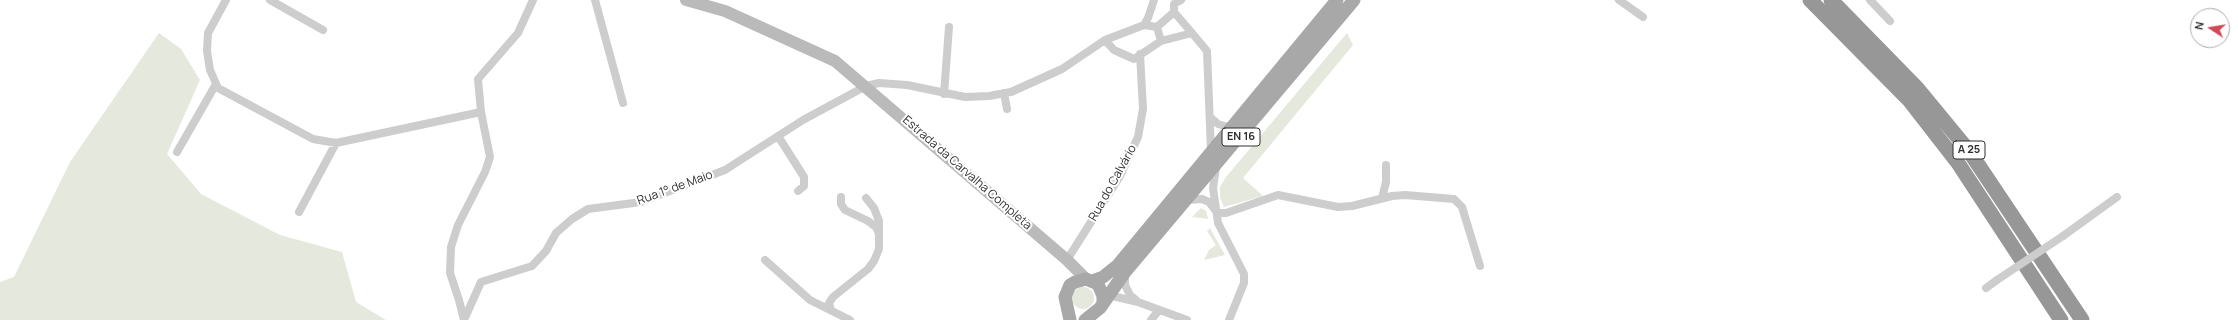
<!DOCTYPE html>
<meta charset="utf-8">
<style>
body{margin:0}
#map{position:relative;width:2238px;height:320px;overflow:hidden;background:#fff;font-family:Manrope,sans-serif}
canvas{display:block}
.north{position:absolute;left:2190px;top:8px;width:40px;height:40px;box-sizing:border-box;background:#fff;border:1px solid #acacac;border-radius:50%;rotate:282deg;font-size:11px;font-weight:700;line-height:16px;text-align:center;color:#303030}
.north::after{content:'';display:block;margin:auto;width:14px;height:18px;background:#d14856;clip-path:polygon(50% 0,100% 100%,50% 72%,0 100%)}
</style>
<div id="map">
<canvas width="2238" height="320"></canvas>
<div class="north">N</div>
</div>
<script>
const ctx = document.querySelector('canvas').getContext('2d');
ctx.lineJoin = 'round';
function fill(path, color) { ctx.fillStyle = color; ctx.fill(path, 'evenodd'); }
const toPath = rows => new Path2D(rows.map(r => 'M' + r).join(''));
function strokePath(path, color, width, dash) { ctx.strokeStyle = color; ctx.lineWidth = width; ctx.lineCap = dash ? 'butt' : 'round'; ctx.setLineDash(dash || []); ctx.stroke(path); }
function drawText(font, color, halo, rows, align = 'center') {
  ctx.font = font + ' Manrope,sans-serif'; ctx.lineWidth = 4; ctx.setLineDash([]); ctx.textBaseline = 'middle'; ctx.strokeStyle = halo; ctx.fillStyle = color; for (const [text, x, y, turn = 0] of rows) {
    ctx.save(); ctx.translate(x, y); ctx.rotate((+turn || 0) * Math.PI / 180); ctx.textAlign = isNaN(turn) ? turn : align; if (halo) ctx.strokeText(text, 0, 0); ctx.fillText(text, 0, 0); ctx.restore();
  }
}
const green = toPath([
 [159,33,181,49,200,80,167,154,201,194,280,235,342,252,356,302,386,320,0,320,0,282,14,277,70,162],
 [1347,33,1353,45,1243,178,1263,196,1224,207,1220,198,1220,187,1226,177],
 [1201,208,1206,211,1208,219,1192,217],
 [1210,228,1225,255,1204,260,1209,250,1216,245,1207,231],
 '1072 298a11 11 0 1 1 22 0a11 11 0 1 1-22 0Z'
]);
const street = toPath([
 [226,0,208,33,207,51,210,70,218,88,313,139,336,143,481,112],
 [270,0,323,30],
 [595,0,623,103],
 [1619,0,1643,17],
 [1870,0,1890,21],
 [1174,12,1174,4,1181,0],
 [1144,25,1148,18,1154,0],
 [1192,33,1207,51,1211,151],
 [1105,40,1114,50,1134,59,1161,41,1157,27,1174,12],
 [1161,41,1192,33,1174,12],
 [1004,93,1007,109],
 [944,94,949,27],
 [1211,118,1218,124,1232,128],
 [778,136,804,177,804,186,798,191],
 [177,152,216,84],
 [1216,168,1213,188,1218,223,1244,274,1244,283,1229,320],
 [841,197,841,204,845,210,868,221,876,227,879,234],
 [1382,198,1386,182,1386,165],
 [1187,200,1202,199,1209,202,1216,211],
 [299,212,336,143],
 [1217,213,1226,213,1278,195,1338,207,1352,206,1392,196,1405,195,1454,199,1462,207,1480,266],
 [2063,236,2117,197],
 [765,260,810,300,850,320],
 [1067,260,1120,176,1138,137,1143,109,1140,54],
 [1125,274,1125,285,1130,295,1136,300],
 [1986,288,1997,280],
 [1108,295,1138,302,1187,320],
 [831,310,829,303,833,297,868,269,874,261,879,249,879,221,874,208,866,198],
 [464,320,481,282,532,266,546,251,556,233,572,219,588,209,641,202,725,170,803,120,866,86,879,83,907,85,965,97,989,96,1011,92,1062,69,1105,40,1144,25,1157,27],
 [464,320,459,300,450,273,451,247,458,225,485,172,490,157,481,112,478,79,518,33,533,0],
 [1151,320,1159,310]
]);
const secondary = toPath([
 [686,0,725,11,835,61,1067,260,1086,279]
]);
const primary = toPath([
 [1092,281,1103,277,1118,265,1337,0],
 [1070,320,1065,297,1070,285,1075,282,1086,279,1098,284,1103,296,1103,302],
 [1085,320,1100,308,1125,272,1354,0]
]);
const highway = toPath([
 [1810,0,1909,100,1958,163,2061,320],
 [1831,0,1917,88,1969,151,2082,320]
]);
const streetBridge = toPath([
 [1997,280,2063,236]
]);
const shields = [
 [1241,137,38],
 [1969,150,32]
];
const shieldNames = [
 ["EN 16",1241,137],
 ["A 25",1969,150]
];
const streetNames = [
 ["Estrada da Carvalha Completa",967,173,41],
 ["Rua do Calvário",1113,183,-61],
 ["Rua 1° de Maio",675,188,-20]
];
fill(green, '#e4e8dd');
strokePath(street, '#cdcdcd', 8);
strokePath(secondary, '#bababa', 12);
strokePath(primary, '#a8a8a8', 13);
strokePath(highway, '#979797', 15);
strokePath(streetBridge, '#cdcdcd', 8);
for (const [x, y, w] of shields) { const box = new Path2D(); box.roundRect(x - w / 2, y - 9, w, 18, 3); ctx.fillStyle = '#fff'; ctx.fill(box); strokePath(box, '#303030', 1); }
drawText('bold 11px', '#303030', null, shieldNames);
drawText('12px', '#303030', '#fff', streetNames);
</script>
